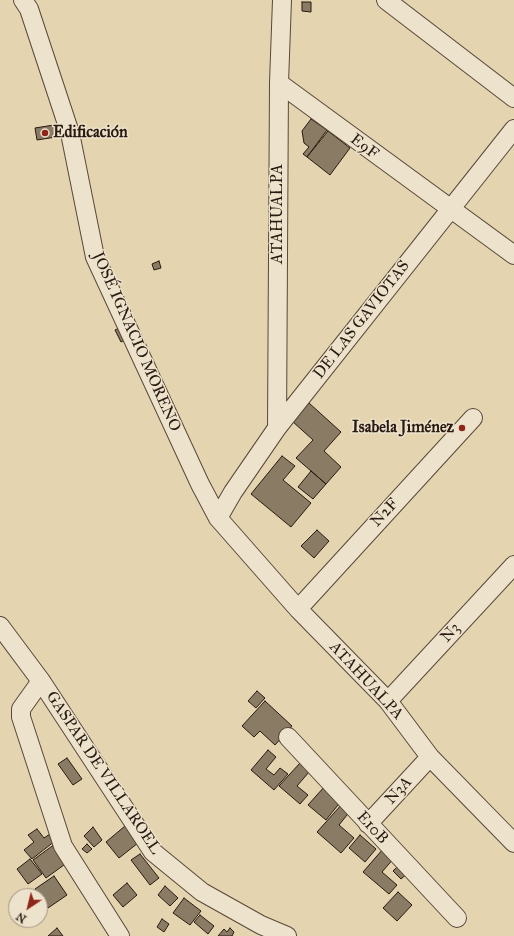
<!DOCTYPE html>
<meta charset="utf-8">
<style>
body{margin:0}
#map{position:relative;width:514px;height:936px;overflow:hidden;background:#e4d4b0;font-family:"IM FELL Great Primer",serif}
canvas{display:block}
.north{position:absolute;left:8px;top:888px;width:40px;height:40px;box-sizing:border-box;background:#ede3cc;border:1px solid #9f9382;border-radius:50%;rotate:215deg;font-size:11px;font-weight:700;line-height:16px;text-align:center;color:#291a12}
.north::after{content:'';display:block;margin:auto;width:14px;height:18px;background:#8f2418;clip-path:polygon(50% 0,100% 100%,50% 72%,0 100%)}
</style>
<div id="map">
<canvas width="514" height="936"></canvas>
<div class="north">N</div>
</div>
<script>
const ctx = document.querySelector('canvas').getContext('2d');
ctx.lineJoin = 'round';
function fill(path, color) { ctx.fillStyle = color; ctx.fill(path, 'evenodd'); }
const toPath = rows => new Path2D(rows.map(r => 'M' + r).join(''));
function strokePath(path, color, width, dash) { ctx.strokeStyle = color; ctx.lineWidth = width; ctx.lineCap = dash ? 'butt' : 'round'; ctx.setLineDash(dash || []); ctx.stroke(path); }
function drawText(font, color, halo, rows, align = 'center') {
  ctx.font = font + ' "IM FELL Great Primer",serif'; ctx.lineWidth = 3; ctx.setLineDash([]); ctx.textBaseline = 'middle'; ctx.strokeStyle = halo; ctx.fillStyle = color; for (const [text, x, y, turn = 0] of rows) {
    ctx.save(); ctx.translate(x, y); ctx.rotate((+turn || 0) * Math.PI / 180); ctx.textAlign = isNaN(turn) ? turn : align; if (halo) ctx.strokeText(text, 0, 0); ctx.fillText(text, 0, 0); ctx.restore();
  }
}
const building = toPath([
 [302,2,311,2,311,12,302,11,302,2],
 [311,119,327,130,307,157,303,154,309,147,304,143,302,131,311,119],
 [54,125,56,137,37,140,35,128,54,125],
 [328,131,350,148,330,175,307,157,328,131],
 [159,261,161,268,154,270,152,264,159,261],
 [125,325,131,337,121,342,115,330,125,325],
 [309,403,341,432,324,451,341,467,326,484,296,458,313,440,292,421,309,403],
 [282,456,295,466,283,480,311,503,291,527,251,494,282,456],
 [311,471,326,484,313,499,298,487,311,471],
 [317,530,329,541,314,558,301,546,317,530],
 [257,691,265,698,256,708,248,701,257,691],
 [265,701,292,726,275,745,260,731,254,737,242,726,265,701],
 [268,750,276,757,266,769,274,775,280,768,288,774,274,790,251,770,268,750],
 [67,758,82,779,73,785,58,764,67,758],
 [300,763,309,772,297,786,308,795,300,804,279,786,300,763],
 [325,786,342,800,326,820,308,805,325,786],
 [343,803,351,810,339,825,354,838,341,853,317,832,343,803],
 [125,826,138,843,119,858,106,842,125,826],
 [93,827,102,840,94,847,84,836,93,827],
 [37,829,44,838,50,834,55,841,32,859,24,850,34,842,28,835,37,829],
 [360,835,376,849,365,862,349,848,360,835],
 [55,844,68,862,46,878,33,860,55,844],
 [87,844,92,849,87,853,82,849,87,844],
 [383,849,394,858,382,872,397,885,389,894,363,872,383,849],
 [140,854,159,878,150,885,131,860,140,854],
 [30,859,42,874,28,884,17,869,30,859],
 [399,865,408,873,401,879,393,871,399,865],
 [54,876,67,895,48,908,35,889,54,876],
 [127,883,137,895,123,907,113,895,127,883],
 [165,886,178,898,170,906,158,895,165,886],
 [398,892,412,905,397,921,383,908,398,892],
 [184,898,201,911,190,925,173,913,184,898],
 [200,915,214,926,208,934,194,922,200,915],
 [162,919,169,924,164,932,157,927,162,919],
 [57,928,63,936,48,936,57,928],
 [230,928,234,932,232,936,218,936,224,929,227,932,230,928]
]);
const minor = toPath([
 [23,0,29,9,70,133,95,257,200,484,218,518,298,609,388,701,430,757,514,843],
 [386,0,514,98],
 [279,83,514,255],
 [277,428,279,83,282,0],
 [218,518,233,492,277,428,514,129],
 [298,609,473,418],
 [0,626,41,681,153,852,202,892,261,925,287,936],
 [41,681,21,709,21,717,63,846,120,936],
 [388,701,514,565],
 [288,737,457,918],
 [368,824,430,757]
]);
const markers = [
 [45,133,4,"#8f2418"],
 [462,428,4,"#8f2418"]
];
const poiNames = [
 ["Edificación",53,133],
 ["Isabela Jiménez",454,428,"right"]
];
const streetNames = [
 ["E9F",364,147,37],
 ["ATAHUALPA",278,214,-90],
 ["DE LAS GAVIOTAS",362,320,-52],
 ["JOSÉ IGNACIO MORENO",136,342,66],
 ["N2F",385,513,-47],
 ["N3",451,633,-47],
 ["ATAHUALPA",366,681,47],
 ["GASPAR DE VILLAROEL",103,773,56],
 ["N3A",399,791,-47],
 ["E10B",372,828,47]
];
fill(building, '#8a7b64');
strokePath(building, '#291a12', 1);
strokePath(minor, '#58483a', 20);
strokePath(minor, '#ede3cc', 18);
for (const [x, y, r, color] of markers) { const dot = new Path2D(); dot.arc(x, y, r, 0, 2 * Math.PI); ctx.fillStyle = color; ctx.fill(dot); strokePath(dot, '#ede3cc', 1.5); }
drawText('bold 16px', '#291a12', '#ede3cc', poiNames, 'left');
drawText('16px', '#291a12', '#ede3cc', streetNames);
</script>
